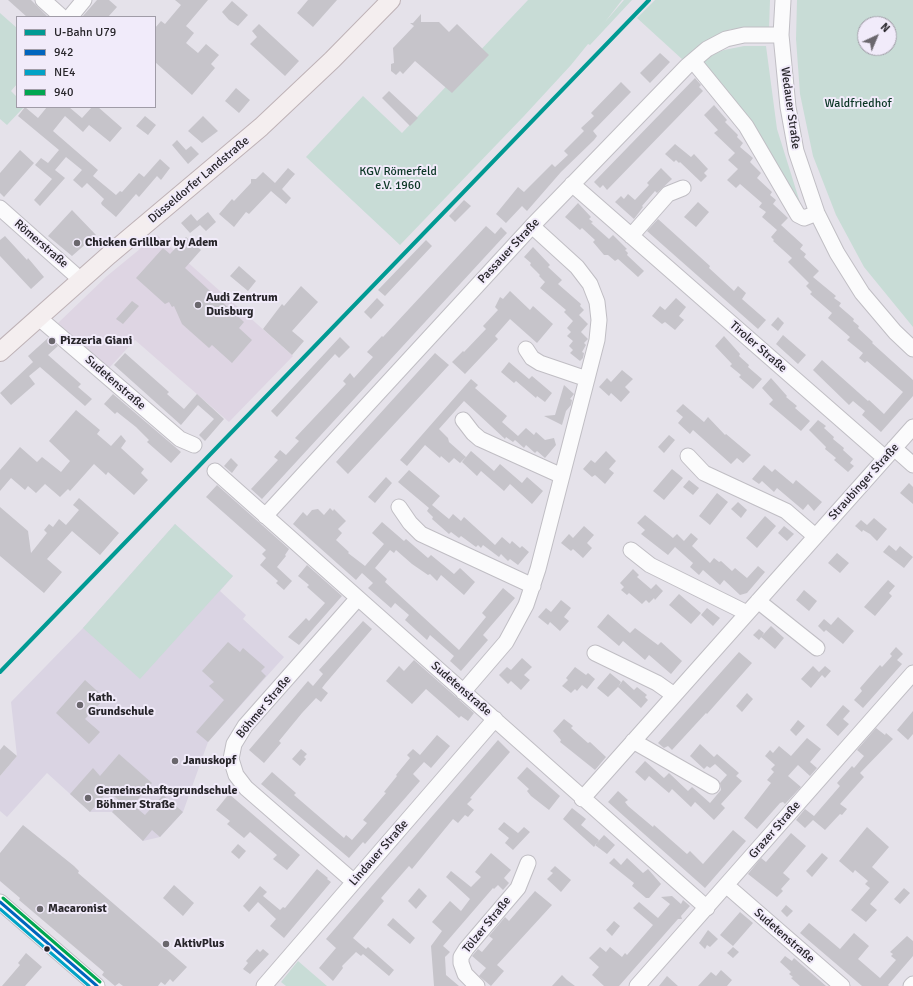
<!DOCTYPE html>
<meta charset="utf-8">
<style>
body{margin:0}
#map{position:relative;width:913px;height:986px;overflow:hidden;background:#e5e2ea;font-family:Signika,sans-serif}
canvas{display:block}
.legend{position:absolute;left:16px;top:16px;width:140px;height:92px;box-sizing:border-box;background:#f1ebfa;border:1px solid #a09ca7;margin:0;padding:5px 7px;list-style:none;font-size:12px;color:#27252a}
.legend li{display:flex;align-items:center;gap:8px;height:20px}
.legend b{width:20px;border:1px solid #a09ca7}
.north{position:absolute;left:857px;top:16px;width:40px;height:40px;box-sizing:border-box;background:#f1ebfa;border:1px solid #a09ca7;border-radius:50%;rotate:44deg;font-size:11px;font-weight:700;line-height:16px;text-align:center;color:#27252a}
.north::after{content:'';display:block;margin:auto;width:14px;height:18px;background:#6a676d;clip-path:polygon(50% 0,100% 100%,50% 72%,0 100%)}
</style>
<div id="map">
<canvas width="913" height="986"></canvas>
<ul class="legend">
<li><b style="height:5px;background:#009a93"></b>U-Bahn U79</li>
<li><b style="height:5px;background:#0065bd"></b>942</li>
<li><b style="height:5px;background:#02a2c6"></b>NE4</li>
<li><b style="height:5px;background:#00a651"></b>940</li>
</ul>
<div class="north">N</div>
</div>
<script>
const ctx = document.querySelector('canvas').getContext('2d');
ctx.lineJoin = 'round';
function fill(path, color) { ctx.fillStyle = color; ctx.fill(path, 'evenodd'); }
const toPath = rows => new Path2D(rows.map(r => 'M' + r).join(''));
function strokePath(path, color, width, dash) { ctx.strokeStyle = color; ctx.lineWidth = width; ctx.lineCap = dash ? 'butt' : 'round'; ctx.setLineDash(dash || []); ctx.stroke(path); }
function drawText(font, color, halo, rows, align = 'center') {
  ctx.font = font + ' Signika,sans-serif'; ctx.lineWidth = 4; ctx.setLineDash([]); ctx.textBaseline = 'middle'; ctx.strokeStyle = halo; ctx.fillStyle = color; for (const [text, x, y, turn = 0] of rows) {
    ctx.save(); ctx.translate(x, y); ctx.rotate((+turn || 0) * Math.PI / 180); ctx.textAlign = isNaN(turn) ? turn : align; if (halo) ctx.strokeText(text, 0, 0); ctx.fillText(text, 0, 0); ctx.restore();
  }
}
const commercial = toPath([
 [157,235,293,356,229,422,135,340,109,368,58,323,107,276]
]);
const built = toPath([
 [175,524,233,576,220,591,246,615,243,619,284,657,208,742,183,812,160,837,143,841,112,812,90,812,47,773,7,817,0,811,0,776,17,756,11,702,83,628]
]);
const green = toPath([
 [528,0,622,0,605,22,624,0,632,0,590,45,588,44,571,65,524,116,400,245,306,157,363,96,402,133],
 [655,0,770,0,769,29,731,29,714,37,683,60,637,18],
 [797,0,913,0,913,327,864,267,836,215,813,156,800,94,796,39],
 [865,24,889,24,889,48,865,48],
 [0,13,17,28,17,84,11,91,17,97,17,107,24,107,7,125,0,119],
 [744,46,766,46,777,129,802,209,700,64,714,54,724,50],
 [175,524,233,576,140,679,83,628],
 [298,961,327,986,286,986,281,982]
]);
const building = toPath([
 [8,0,31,0,48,17,27,17],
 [97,0,109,0,117,7,108,17,82,17],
 [175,0,208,0,186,26,194,33,186,43,198,53,206,44,219,55,211,64,215,68,192,95,155,62,155,28,161,21,165,24,181,5],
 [308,0,337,0,313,27,297,13],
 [232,1,248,15,238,26,229,20,222,12],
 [421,14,421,22,439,22,449,32,457,24,489,55,452,93,415,61,403,74,400,71,396,75,391,71,391,64,394,63,393,48,414,26,410,23,413,23],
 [259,24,299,61,285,76,250,44,257,37,252,31],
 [660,53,670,62,650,83,640,73],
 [695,78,701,85,699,87,703,91,607,190,603,185,600,188,594,182],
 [621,82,631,92,593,131,597,136,594,140,561,172,527,211,522,206,506,223,496,214,518,187,524,192,552,164,555,167,568,155,564,151,584,131,581,128,594,116,591,113],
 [236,88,250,100,239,113,225,101],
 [389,91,418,118,410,126,382,98],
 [714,105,727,120,725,122,738,135,737,137,743,143,740,147,753,158,750,162,761,173,757,178,772,192,770,195,776,200,773,204,788,218,781,225,803,245,800,249,806,254,804,257,819,271,813,277,836,296,834,298,841,303,839,306,854,319,853,321,859,326,858,328,873,342,872,343,913,380,913,396,881,432,862,415,865,411,853,401,849,405,813,370,822,360,868,401,869,400,884,414,903,392,867,361,865,363,859,358,863,353,847,340,850,337,828,318,832,313,810,294,812,292,806,286,809,283,788,262,792,258,773,241,774,240,771,237,777,230,762,217,766,212,759,207,762,203,740,184,736,188,727,180,738,169,728,160,735,153,714,133,718,130,704,115],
 [25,107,38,118,47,107,69,107,82,118,92,107,98,107,122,128,110,142,89,125,83,132,65,116,53,131,98,170,93,176,116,195,120,191,122,192,139,173,144,177,160,159,170,168,161,180,157,176,139,197,136,194,116,217,102,205,101,203,104,199,87,183,82,188,73,180,82,170,66,157,55,170,65,178,40,206,34,200,52,179,35,165,41,158,48,163,59,150,18,116],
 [145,116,156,125,148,135,136,126],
 [203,116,218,131,202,143,188,131],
 [177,140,186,150,191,146,199,154,188,164,172,145],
 [675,144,691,157,694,154,708,169,704,173,707,176,701,182,680,162,679,163,676,160,674,162,665,154],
 [20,150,34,163,4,197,0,193,0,173],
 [288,168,295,174,282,189,291,198,286,204,271,191,249,214,246,212,234,227,219,214,232,199,234,201,251,183,251,179,256,179,263,172,275,183],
 [661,168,672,179,657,193,655,191,642,206,643,207,634,219,615,202,621,196,624,199,628,194,635,200,649,185,647,183],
 [464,200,471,206,455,222,449,216],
 [698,202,709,212,696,227,684,217],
 [578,203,591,217,589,219,593,222,591,223,609,239,613,235,627,249,625,250,628,253,627,255,644,271,638,277,618,259,615,261,608,255,604,255,593,242,595,240,582,228,580,230,565,217],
 [72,210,96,235,72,256,48,236],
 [208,212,216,222,206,231,200,225,190,233,181,223,191,214,197,221],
 [658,219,710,266,709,268,734,291,738,286,746,293,742,299,766,320,758,329,647,231],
 [486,226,495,234,501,227,507,233,262,499,251,489,278,460,274,457,280,450,286,455,299,441,295,438,346,384,343,381,350,373,354,378,373,357,367,352,382,336,383,337],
 [5,236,27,260,28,258,44,277,31,289,0,256,0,240],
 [186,237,201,250,185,268,244,322,239,328,252,340,232,363,212,345,209,348,182,324,174,306,172,307,169,302,165,304,136,278,163,248,170,254],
 [426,240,432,246,385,296,378,290],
 [533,247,550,265,548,267,562,280,558,284,581,304,580,306,584,310,579,315,588,324,581,332,588,339,584,343,586,345,582,352,584,353,583,358,580,361,570,353,573,350,569,346,573,341,567,336,571,332,567,328,573,321,564,312,566,310,540,288,545,282,539,276,540,275,530,265,531,263,524,257],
 [239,266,256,281,248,291,230,276],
 [301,286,318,302,292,331,304,341,292,355,263,329,282,304,284,306],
 [510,291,530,310,533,306,553,324,537,343,510,319,495,336,498,339,465,374,452,362,463,351,464,352,486,329,483,326,498,310,495,307,500,297,503,299],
 [377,298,384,305,371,319,364,312],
 [676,298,686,307,679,316,684,320,675,330,665,322,662,324,652,316,660,306,665,310],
 [132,301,139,306,123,324,116,319],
 [778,317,784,323,778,331,771,325],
 [783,335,806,355,798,364,776,344],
 [724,336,740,354,739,356,749,365,748,367,762,379,753,389,739,377,741,375,730,366,732,364,715,346],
 [340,337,350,347,339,358,335,354,277,417,271,411],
 [48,338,58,346,48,355,81,384,78,387,92,399,85,406,40,367,29,376,35,384,11,405,0,393,33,362,28,356],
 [125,353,169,392,167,394,184,409,197,394,224,419,205,441,199,435,214,419,198,405,181,425,114,365],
 [435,353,449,365,348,474,336,462],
 [509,362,529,379,532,376,552,393,545,402,537,396,536,398,516,381,514,383,501,372],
 [622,370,633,379,625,387,630,392,621,402,611,393,609,396,599,387,607,378,611,382],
 [771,378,787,396,786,397,797,406,795,408,810,421,801,431,769,404,773,400,762,388],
 [471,379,478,385,475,388,507,416,502,422,518,436,526,428,534,435,536,432,545,440,554,438,556,445,545,458,537,451,535,453,526,445,524,448,515,440,513,442,506,437,505,439,464,401,439,429,448,438,449,442,466,457,460,463,454,458,449,463,441,456,440,458,425,445,407,466,400,460],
 [564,385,574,394,570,399,572,400,571,405,566,411,562,425,544,416,555,415],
 [113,394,181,452,171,463,147,442,149,440,136,427,117,412,115,414,104,404],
 [683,404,704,422,708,417,725,435,726,434,751,455,743,463,737,458,731,464,693,430,690,434,678,423,683,417,676,411],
 [76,410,100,430,97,434,111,446,121,435,126,441,121,448,144,469,141,473,148,480,134,495,108,472,106,475,94,464,70,491,68,489,60,497,45,484,36,493,28,486,25,490,11,478,0,491,0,470,20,447,37,462,42,457,61,472,70,461,49,441],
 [818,420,826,426,824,428,834,437,833,439,844,448,843,450,853,459,850,463,854,466,848,472,834,460,836,458,825,449,826,447,809,430],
 [669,435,675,440,664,453,658,447],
 [471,451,494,471,500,464,522,483,527,477,543,491,532,504,510,484,504,491,481,471,477,476,462,462],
 [606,451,616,461,609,469,614,473,605,484,595,475,592,477,583,469,591,460,595,463],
 [231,458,238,465,232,473,224,466],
 [764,465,772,472,775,469,793,484,796,480,822,502,814,511,808,504,803,510,777,488,774,492,762,481,759,484,752,479],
 [672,469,683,478,664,500,653,491],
 [409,470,440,496,432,505,449,519,453,514,461,521,464,517,495,545,502,537,510,544,512,541,520,548,522,546,529,552,518,565,510,559,508,561,501,554,499,557,483,545,481,548,478,545,476,547,461,536,459,538,451,532,449,534,432,519,433,517,427,511,429,508,398,482],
 [386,477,392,483,375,503,368,497],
 [689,480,699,488,693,495,683,487],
 [909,483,913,487,913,504,900,493],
 [217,485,289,549,285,555,286,556,277,567,292,581,284,590,276,583,278,581,260,565,266,558,262,554,266,550,206,497],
 [717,493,728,502,710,525,699,516],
 [79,498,119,533,100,555,72,531,47,559,62,572,44,593,0,556,0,507,28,531,31,553,47,533,44,530,49,524,53,527,59,519,66,525,79,510,73,505],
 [738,502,747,510,741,518,731,509],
 [330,508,333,511,334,509,346,521,338,529,342,533,336,540,349,552,348,553,365,566,384,544,372,533,382,522,404,541,406,539,428,558,431,555,454,574,460,568,475,582,464,595,441,575,437,581,430,574,428,575,412,564,396,550,394,553,390,550,375,568,387,579,385,582,459,650,486,617,482,613,503,588,515,598,483,635,488,640,461,671,450,661,454,656,430,635,427,640,405,620,409,615,395,603,391,608,368,588,373,583,362,573,356,580,293,524,303,512,307,516,312,510,318,509,324,515],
 [645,515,673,538,677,534,684,541,691,533,698,539,692,546,710,563,714,558,719,562,721,561,732,571,735,568,747,578,758,566,765,572,747,593,740,595,724,580,720,585,703,570,699,575,690,567,693,563,675,547,668,555,641,534,645,530,637,523],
 [765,516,776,526,757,548,746,538],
 [874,518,887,529,877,541,870,534,863,530,862,532,855,526,861,520,867,525],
 [584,526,594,535,587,543,592,548,583,558,573,549,571,551,561,543,569,534,573,538],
 [784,526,794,534,787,541,778,533],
 [889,545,896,551,900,546,913,557,904,568,883,552],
 [837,553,849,563,840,573,828,563],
 [307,565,342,596,299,645,288,637,306,618,309,621,325,603,307,587,309,585,298,576],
 [633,569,639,575,637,577,651,589,656,584,663,591,655,600,654,598,649,603,646,600,642,604,629,593,627,595,621,590,624,587,620,583],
 [888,580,895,586,889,593,892,596,875,616,864,607],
 [804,590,817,601,809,611,796,600],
 [679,594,701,613,691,624,669,605],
 [561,600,571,608,564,617,569,621,560,631,550,622,548,625,538,617,546,608,551,612],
 [707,608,720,618,713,626,701,615],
 [608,614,630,633,635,628,658,645,661,642,682,661,671,674,649,655,645,660,623,641,619,646,597,627],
 [838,617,854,631,843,644,826,630,824,632,818,626,824,619,831,625],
 [363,621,372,629,325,684,322,688,328,693,321,702,316,698,302,713,279,741,281,743,264,763,249,750,308,681,313,686,323,674,319,670],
 [771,626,784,638,775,649,761,637],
 [759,629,764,633,759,640,753,635],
 [228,642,240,652,243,648,265,667,261,671,266,676,208,742,196,732,224,700,209,686,214,682,202,671],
 [896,647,903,654,897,660,902,664,863,708,854,700,862,691,860,688,880,665,882,667,892,656,890,654],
 [739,652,752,663,707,714,706,713,672,750,668,746,664,748,658,743],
 [522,658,532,667,524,675,530,680,521,690,511,681,508,684,499,675,507,667,511,670],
 [414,660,474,713,468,721,461,716,459,718,426,689,412,704,386,681,399,666,404,671],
 [813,666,819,672,825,666,831,671,825,678,822,675,811,688,801,679],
 [575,667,586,675,588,673,595,679,587,689,582,685,577,691,575,689,571,693,562,686,568,680,566,678],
 [610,673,621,682,618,687,623,680,634,690,637,687,647,695,645,697,648,700,641,708,618,687,608,697,597,688],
 [85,680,105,698,85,719,100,732,89,744,56,713],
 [747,693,753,699,742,712,736,706],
 [843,705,850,711,843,719,849,724,838,736,826,725],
 [913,711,913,734,908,740,897,730],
 [564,719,573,726,571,728,588,743,590,742,606,757,595,770,560,742,561,740,553,731],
 [798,720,805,726,796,736,790,730],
 [876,728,885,735,886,733,893,739,860,773,864,777,840,804,847,809,842,815,840,814,825,830,813,820,805,828,796,820,805,809,814,816,840,786,837,783,852,766,854,768,864,756,857,750],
 [437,735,450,746,431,768,424,762,413,774,420,781,365,844,363,842,349,858,261,784,272,772,296,793,294,795,344,838,346,835,352,840,367,823,363,820,386,793,384,792,397,776,396,775,410,758,407,755,413,749,420,755],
 [807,738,821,749,810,762,817,768,810,776,798,765,788,776,801,787,785,804,783,802,780,803,757,829,744,818,771,783,767,780,774,772,771,769,775,765,765,756,770,750,773,753,779,746,791,756],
 [498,740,510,752,470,798,472,799,467,804,474,810,468,817,465,815,458,823,453,819,412,869,409,866,381,898,384,901,353,938,366,949,368,947,394,970,389,976,363,954,361,956,356,952,342,966,343,968,333,981,319,968,336,948,326,939],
 [700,744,714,757,717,754,724,760,739,773,736,776,742,781,721,804,725,808,714,820,695,802,691,807,672,789,669,793,649,776,645,781,635,772,645,761,664,778,669,773,688,791,692,787,710,803,721,790,720,783,727,775,715,764,710,768,707,766,704,769,690,756],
 [4,745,17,756,0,776,0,750],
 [301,749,307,754,304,757,306,759,300,766,292,759],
 [119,754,152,783,133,805,145,815,163,795,183,812,160,837,152,830,143,841,112,812,121,802,108,791,90,812,70,794,93,768,100,776],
 [527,767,560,796,549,810,531,796,527,791,529,789,517,778],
 [618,791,628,800,625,802,628,806,653,827,654,825,687,854,690,851,703,864,733,830,746,841,705,888,608,802],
 [229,794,300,855,287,870,273,859,277,855,250,832,244,838,227,824,230,821,216,810],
 [572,808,586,819,581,825,599,840,594,847,563,819],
 [504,822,518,833,524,827,530,832,513,850,505,843,509,838,498,829],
 [23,825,74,866,79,871,78,873,187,967,173,982,170,979,165,985,161,982,158,986,123,986,119,983,115,986,102,975,104,972,19,900,20,898,0,881,0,853],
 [867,827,889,847,872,867,889,882,870,904,877,910,866,922,851,910,870,888,865,884,868,881,855,870,853,873,839,861],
 [791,833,806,846,783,873,790,879,781,889,783,891,777,897,748,874,761,858,766,862],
 [604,835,615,845,607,854,595,845],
 [238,844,246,851,239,859,231,852],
 [491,853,511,870,504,878,509,883,503,890,498,885,494,889,493,888,443,946,450,952,445,957,446,975,459,986,434,986,431,946,442,931,432,922,450,901,461,911,470,899,446,877,451,871,471,887,481,877,475,872],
 [822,853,828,858,812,877,806,871],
 [614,858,621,865,627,858,643,873,648,869,661,884,649,898,646,898,632,886,634,883,609,863],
 [555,866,571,880,561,892,547,879,553,873,550,871],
 [317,869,328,878,327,879,331,882,284,938,270,926,276,919,258,902,249,912,243,906,260,886,267,892,263,896,280,910,283,907,285,908],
 [174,885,194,903,183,916,163,898],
 [419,888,427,896,416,909,408,901],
 [904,888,910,893,900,904,894,899],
 [535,891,552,905,497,965,504,971,491,986,479,976,486,968,472,956,478,949,482,952,493,939,489,936,505,917,509,921],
 [672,896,681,904,683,900,690,906,681,916,682,919,678,919,619,986,604,986,592,975,599,967,589,958,600,947,606,952,610,947,622,957,625,953,627,955,653,925,633,908,639,902,658,918,670,904,661,897],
 [786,905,793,911,787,917,781,911],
 [740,912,753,923,733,946,720,935],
 [393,918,415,938,410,944,387,925],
 [614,921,620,926,612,936,606,930],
 [809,923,840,949,854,933,869,946,858,959,880,978,896,960,891,956,893,954,890,952,907,936,913,941,913,956,888,985,889,986,862,986,800,933],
 [708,930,718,939,710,947,707,945,705,949,699,943],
 [733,947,739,952,733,958,727,953],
 [257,949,260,952,263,949,269,954,250,974,243,969,248,963,246,961],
 [26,953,42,967,25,986,2,986,20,965,18,963],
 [785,956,792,961,794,958,826,986,800,986,791,978,793,977,789,974,791,972,780,962],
 [721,970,732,980,727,986,698,986,711,972,716,976],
 [562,975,567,980,575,986,552,986],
 [667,976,678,986,659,986]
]);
const minor = toPath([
 [43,0,62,17],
 [783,0,781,35,788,107,796,151,817,213,837,253,862,293,895,332,913,349],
 [70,17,84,0],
 [693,61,746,126,798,215,804,218,817,213],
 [572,184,885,458],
 [0,208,81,280],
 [631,236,668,194,683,188],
 [39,318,180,439,194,445],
 [526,349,532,358,540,363,587,379],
 [463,420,473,433,480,439,562,476],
 [894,448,913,465],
 [688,456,704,473,786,511,815,536],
 [215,471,707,908],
 [399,507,410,523,421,534,533,586],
 [265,516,532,226,687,66,707,49,726,39,744,35,781,35],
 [631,550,650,565,747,613],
 [758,601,817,648],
 [595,653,657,683,674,695],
 [463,692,506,642,526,605,538,569,597,340,599,320,597,302,590,284,577,267,532,226],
 [633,741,712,786],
 [582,799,913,427],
 [354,882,246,788,236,775,231,759,234,744,245,726,358,598],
 [726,885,842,986],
 [0,902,97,986],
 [264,986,495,719],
 [477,986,465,974,461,963,461,957,466,949,518,888,528,863],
 [637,986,913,673],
 [911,986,913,984]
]);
const major = toPath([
 [0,352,109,255,261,127,332,60,391,0]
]);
const bus1 = toPath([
 [0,902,97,986]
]);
const bus2 = toPath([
 [0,909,89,986]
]);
const bus3 = toPath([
 [3,898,100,982]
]);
const metro1 = toPath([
 [0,672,649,0]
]);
const markers = [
 [77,243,4,"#6a676d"],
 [198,305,4,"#6a676d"],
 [52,341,4,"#6a676d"],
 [80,705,4,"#6a676d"],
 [175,761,4,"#6a676d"],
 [88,798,4,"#6a676d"],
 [40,909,4,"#6a676d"],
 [166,944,4,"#6a676d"],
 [47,949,3.5,"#27252a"]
];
const parkNames = [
 ["Waldfriedhof",858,104],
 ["KGV Römerfeld",398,172],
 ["e.V. 1960",398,186]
];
const streetNames = [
 ["Wedauer Straße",790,108,82],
 ["Düsseldorfer Landstraße",199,180,-40],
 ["Römerstraße",41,244,41],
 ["Passauer Straße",509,251,-47],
 ["Tiroler Straße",758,347,41],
 ["Sudetenstraße",115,383,41],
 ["Straubinger Straße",864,482,-48],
 ["Sudetenstraße",461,689,41],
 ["Böhmer Straße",264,707,-50],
 ["Grazer Straße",775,830,-49],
 ["Lindauer Straße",379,853,-49],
 ["Tölzer Straße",487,925,-51],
 ["Sudetenstraße",784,936,41]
];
const poiNames = [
 ["Chicken Grillbar by Adem",85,243],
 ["Audi Zentrum",206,298],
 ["Duisburg",206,312],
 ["Pizzeria Giani",60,341],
 ["Kath.",88,698],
 ["Grundschule",88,712],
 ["Januskopf",183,761],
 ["Gemeinschaftsgrundschule",96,791],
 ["Böhmer Straße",96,805],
 ["Macaronist",48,909],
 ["AktivPlus",174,944]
];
fill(commercial, '#ded5e3');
fill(built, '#dad4e3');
fill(green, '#c8dcd6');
fill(building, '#c6c4ca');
strokePath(minor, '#c0bec4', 17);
strokePath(major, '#beb2b6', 20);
strokePath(minor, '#fbfbfc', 15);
strokePath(major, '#f4eeef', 18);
strokePath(bus1, '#0065bd', 3);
strokePath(bus2, '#02a2c6', 3);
strokePath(bus3, '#00a651', 3);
strokePath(metro1, '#009a93', 4);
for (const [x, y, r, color] of markers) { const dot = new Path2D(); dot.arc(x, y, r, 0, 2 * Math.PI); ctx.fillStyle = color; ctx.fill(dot); strokePath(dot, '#f1ebfa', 1.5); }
drawText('12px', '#0b3625', '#f1ebfa', parkNames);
drawText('12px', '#27252a', '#f1ebfa', streetNames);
drawText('bold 12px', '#27252a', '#f1ebfa', poiNames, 'left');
</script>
